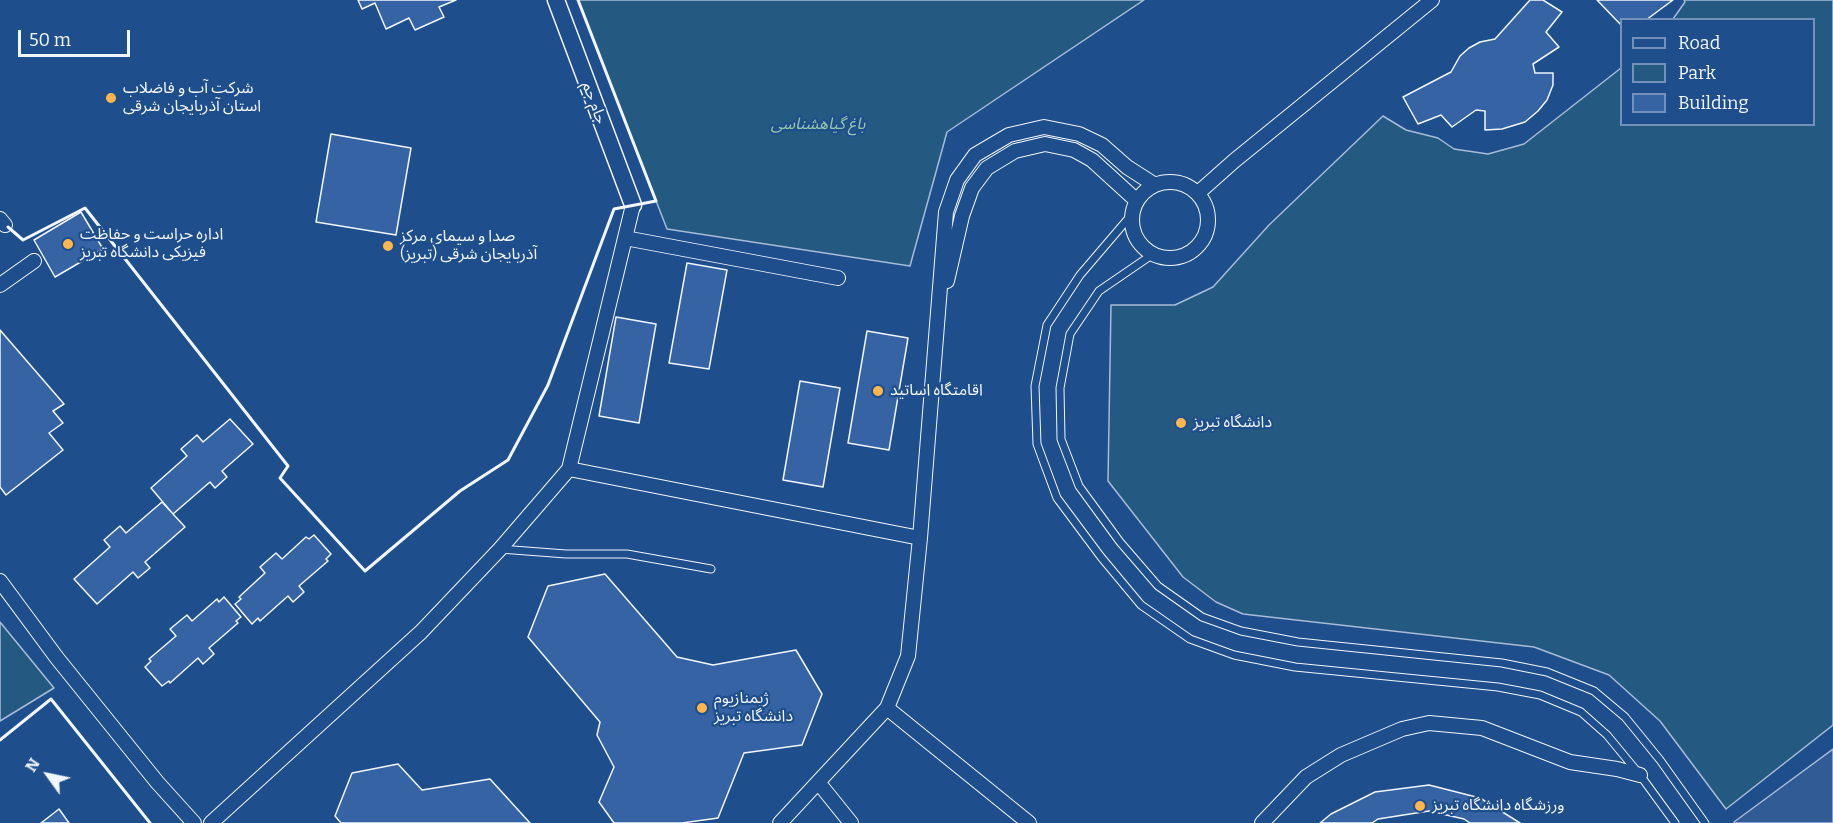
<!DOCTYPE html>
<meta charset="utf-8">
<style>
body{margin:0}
#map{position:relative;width:1833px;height:823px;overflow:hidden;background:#1f4e8c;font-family:Bitter,serif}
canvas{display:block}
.legend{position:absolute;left:1620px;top:18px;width:195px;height:108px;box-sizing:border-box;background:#1f4e8c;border:2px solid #7391ba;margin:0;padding:8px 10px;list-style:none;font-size:18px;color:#f2f6ff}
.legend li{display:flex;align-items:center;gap:12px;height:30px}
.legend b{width:30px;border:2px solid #7391ba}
.north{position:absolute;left:18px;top:745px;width:60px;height:60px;-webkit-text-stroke:4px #1f4e8c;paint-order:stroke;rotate:303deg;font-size:16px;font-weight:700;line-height:24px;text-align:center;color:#f2f6ff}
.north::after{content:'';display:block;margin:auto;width:21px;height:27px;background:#f2f6ff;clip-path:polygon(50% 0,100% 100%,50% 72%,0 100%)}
.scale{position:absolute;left:18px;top:30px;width:112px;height:27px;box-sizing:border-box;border:3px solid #f2f6ff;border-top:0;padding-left:8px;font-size:18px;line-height:21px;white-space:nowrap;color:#f2f6ff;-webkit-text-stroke:4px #1f4e8c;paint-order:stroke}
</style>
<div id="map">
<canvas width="1833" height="823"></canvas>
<ul class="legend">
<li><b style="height:8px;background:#1f4e8c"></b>Road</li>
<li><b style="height:16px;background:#245a82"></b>Park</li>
<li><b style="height:16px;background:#3563a3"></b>Building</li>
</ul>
<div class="north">N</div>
<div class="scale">50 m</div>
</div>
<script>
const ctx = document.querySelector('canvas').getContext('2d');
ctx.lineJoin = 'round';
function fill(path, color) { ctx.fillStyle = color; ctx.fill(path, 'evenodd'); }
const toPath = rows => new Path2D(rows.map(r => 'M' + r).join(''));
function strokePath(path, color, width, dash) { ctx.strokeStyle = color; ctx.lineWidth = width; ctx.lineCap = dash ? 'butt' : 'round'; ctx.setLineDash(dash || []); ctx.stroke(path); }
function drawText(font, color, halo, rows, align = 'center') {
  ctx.font = font + ' Bitter,"Noto Sans Arabic",serif'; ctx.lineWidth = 4.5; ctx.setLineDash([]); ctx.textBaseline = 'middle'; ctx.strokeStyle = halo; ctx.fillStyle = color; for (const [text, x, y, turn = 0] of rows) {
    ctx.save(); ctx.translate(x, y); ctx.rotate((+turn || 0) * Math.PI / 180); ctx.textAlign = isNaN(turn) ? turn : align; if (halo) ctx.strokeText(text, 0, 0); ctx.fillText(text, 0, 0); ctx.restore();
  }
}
const green = toPath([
 [578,0,1144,0,947,132,910,266,667,229,578,0],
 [1684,0,1833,0,1833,725,1726,809,1660,721,1609,675,1534,647,1243,614,1216,602,1183,577,1108,481,1111,305,1175,305,1213,287,1269,225,1383,116,1406,130,1438,138,1454,149,1488,154,1524,144,1621,68,1622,124,1814,124,1814,20,1673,19,1685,2,1684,0],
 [0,622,54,688,0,721,0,622]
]);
const parking = toPath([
 [1833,749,1833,823,1735,823,1734,822,1833,749]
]);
const building = toPath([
 [358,0,456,0,439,7,444,17,415,30,409,18,386,29,375,3,362,9,358,0],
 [1530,0,1543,0,1562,12,1546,32,1559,47,1533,64,1535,73,1553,73,1553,85,1547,100,1538,111,1525,122,1502,129,1485,130,1485,111,1476,110,1452,127,1441,115,1418,124,1403,97,1451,72,1460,56,1469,48,1480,42,1495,39,1530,0],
 [1597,0,1673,0,1646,20,1622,20,1622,26,1597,0],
 [331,134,411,148,396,235,316,222,331,134],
 [81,212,103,249,55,277,34,240,81,212],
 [687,263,727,270,709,369,669,363,687,263],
 [616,317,656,324,639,423,599,416,616,317],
 [0,330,64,404,53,411,63,423,49,433,63,450,6,495,0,487,0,330],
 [867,331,908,338,889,450,848,443,867,331],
 [800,381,840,388,823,487,783,480,800,381],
 [230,419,253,444,222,471,227,477,215,488,210,482,173,514,151,488,187,456,181,449,197,435,203,442,230,419],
 [162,502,185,527,145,562,150,568,138,578,133,572,97,604,74,579,110,547,104,540,120,526,126,533,162,502],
 [314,535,331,554,326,559,328,561,299,586,304,592,293,602,288,596,260,621,258,618,252,624,235,604,241,599,239,597,265,573,260,567,276,553,282,559,306,537,309,539,314,535],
 [605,574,677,657,713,665,796,650,822,694,802,745,744,753,718,818,682,823,614,823,599,802,614,767,597,735,600,722,528,637,548,586,605,574],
 [224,597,241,617,236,621,238,623,209,648,214,654,203,664,198,658,170,683,169,681,162,686,145,667,151,661,149,659,176,636,170,629,187,615,192,621,217,599,219,602,224,597],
 [398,764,422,790,490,779,530,823,341,823,335,816,352,773,398,764],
 [1429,785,1480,798,1520,823,1470,823,1464,819,1429,811,1378,819,1372,823,1320,823,1331,814,1375,792,1429,785],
 [59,809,69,823,41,823,59,809]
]);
const service = toPath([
 [1133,213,1080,275,1047,325,1035,386,1037,444,1057,498,1101,557,1141,605,1190,639,1234,655,1295,667,1498,687,1540,695,1581,712,1607,735,1640,775,1675,823],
 [1153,254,1099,291,1070,334,1060,388,1061,439,1079,486,1120,542,1158,586,1202,617,1241,631,1298,642,1502,663,1547,672,1594,691,1625,717,1660,760,1705,823],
 [500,549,566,554,627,554,711,569]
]);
const minor = toPath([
 '1132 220a38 38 0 1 1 76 0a38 38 0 1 1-76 0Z',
 [1198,193,1234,161,1432,0],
 [0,219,5,225],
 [625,238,838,278],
 [947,281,962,216,972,188,987,168,1015,151,1045,144,1074,150,1092,160,1137,201],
 [0,285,34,261],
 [569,469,633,205],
 [0,581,57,658,157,782,194,823],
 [887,708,1029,823],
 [818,782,851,823],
 [211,823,421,632,500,549,569,469,920,538],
 [780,823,887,708,908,656,920,538,946,212,957,180,975,155,1009,135,1044,127,1079,134,1102,145,1127,167,1155,185],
 [1262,823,1306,777,1341,755,1402,729,1429,723,1482,728,1570,762,1617,769,1640,775]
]);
const tertiary = toPath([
 [556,0,633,205]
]);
const wall = toPath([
 [8,227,23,240,85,208,288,466,280,478,365,571,460,491,508,460,548,385,614,209,656,201,578,0],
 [0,740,51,699,150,823]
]);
const markers = [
 [111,98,6,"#ffb74d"],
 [68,244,6,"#ffb74d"],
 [388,246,6,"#ffb74d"],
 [878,391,6,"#ffb74d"],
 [1181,423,6,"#ffb74d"],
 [702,708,6,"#ffb74d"],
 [1420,806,6,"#ffb74d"]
];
const poiNames = [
 ["شرکت آب و فاضلاب",123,89],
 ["استان آذربایجان شرقی",123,107],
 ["اداره حراست و حفاظت",80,235],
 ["فیزیکی دانشگاه تبریز",80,253],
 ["صدا و سیمای مرکز",400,237],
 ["آذربایجان شرقی (تبریز)",400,255],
 ["اقامتگاه اساتید",890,391],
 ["دانشگاه تبریز",1193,423],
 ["ژیمنازیوم",714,699],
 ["دانشگاه تبریز",714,717],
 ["ورزشگاه دانشگاه تبریز",1432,806]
];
const streetNames = [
 ["جام جم",594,103,70]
];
const parkNames = [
 ["باغ گیاهشناسی",818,125]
];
fill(green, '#245a82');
strokePath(green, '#a8bbd7', 1.5);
fill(parking, '#305b95');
strokePath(parking, '#a8bbd7', 1.5);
fill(building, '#3563a3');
strokePath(building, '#f2f6ff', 1.5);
strokePath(service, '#f2f6ff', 9);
strokePath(minor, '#f2f6ff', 16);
strokePath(tertiary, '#f2f6ff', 19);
strokePath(service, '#1f4e8c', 7);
strokePath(minor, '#1f4e8c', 14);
strokePath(tertiary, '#1f4e8c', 16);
strokePath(wall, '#f2f6ff', 3);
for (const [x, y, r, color] of markers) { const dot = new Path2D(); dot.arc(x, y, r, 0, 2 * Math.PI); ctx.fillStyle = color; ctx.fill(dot); strokePath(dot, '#1f4e8c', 2); }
drawText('16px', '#f2f6ff', '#1f4e8c', poiNames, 'left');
drawText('16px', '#f2f6ff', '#1f4e8c', streetNames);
drawText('italic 16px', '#97c8a6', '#1f4e8c', parkNames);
</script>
